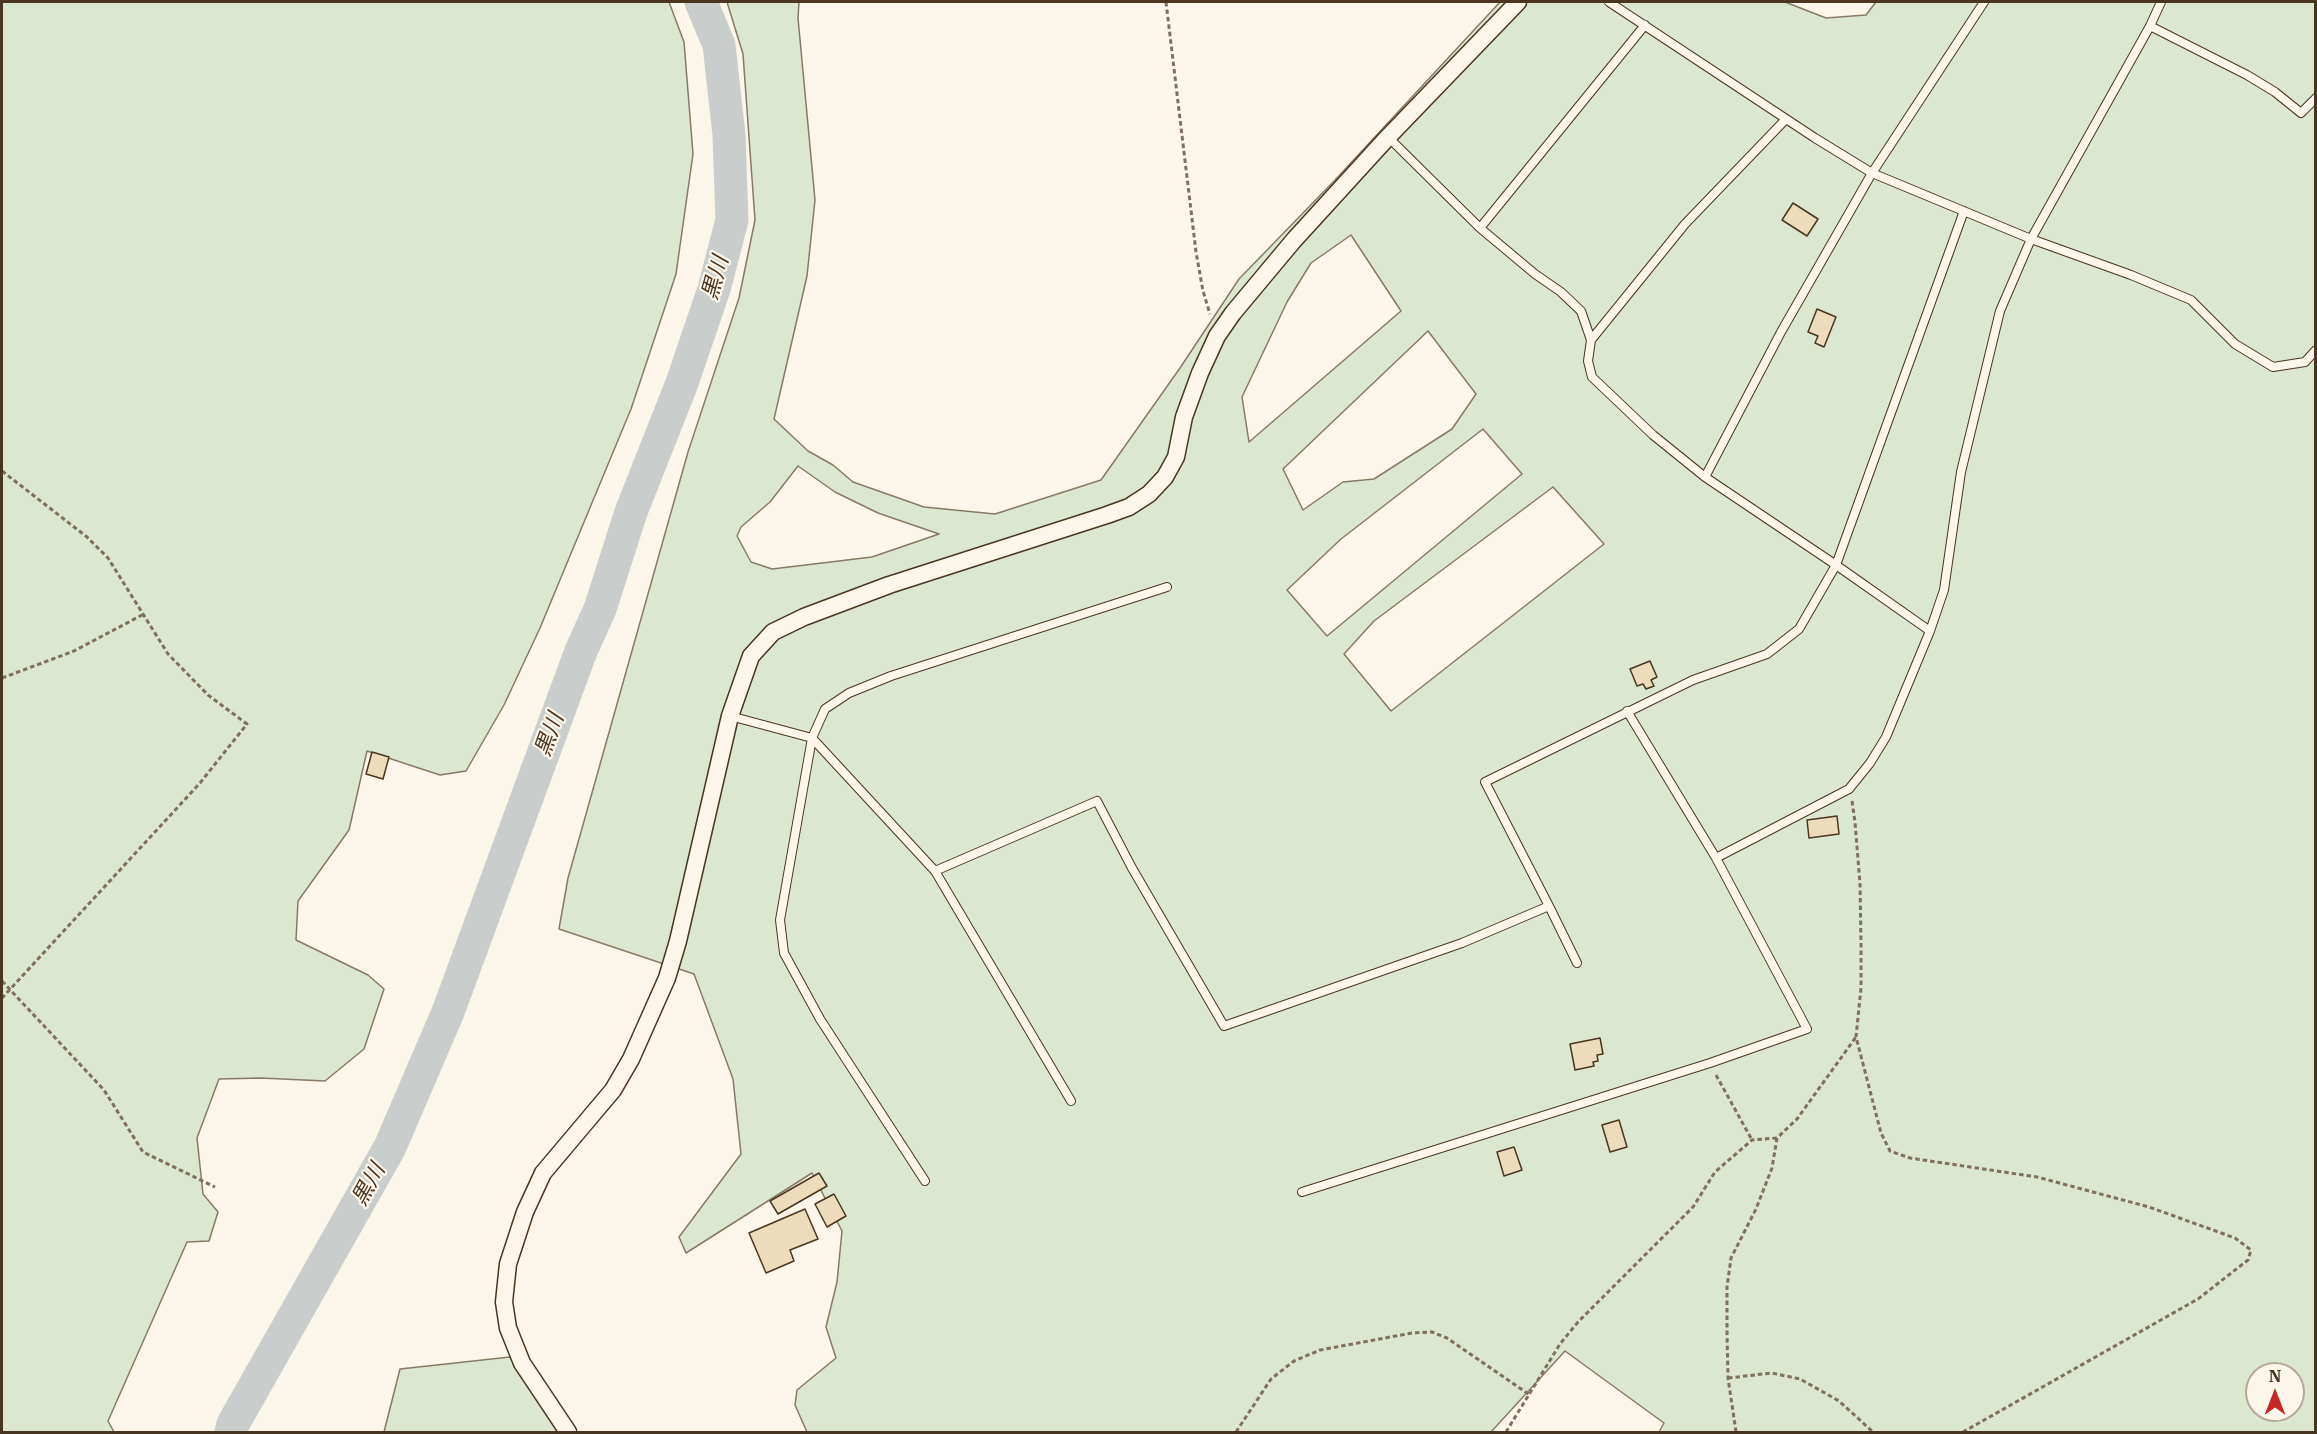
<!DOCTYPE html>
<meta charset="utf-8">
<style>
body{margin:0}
#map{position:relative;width:2317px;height:1434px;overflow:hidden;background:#fbf6e9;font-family:"IBM Plex Serif",serif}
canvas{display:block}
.frame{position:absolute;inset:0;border:3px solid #4a3520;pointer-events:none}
.north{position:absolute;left:2245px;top:1362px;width:60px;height:60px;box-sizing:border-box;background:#fbf6e9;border:2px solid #b4a999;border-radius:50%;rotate:0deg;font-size:16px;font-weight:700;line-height:24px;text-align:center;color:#4a3520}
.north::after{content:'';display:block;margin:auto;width:21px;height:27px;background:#c62828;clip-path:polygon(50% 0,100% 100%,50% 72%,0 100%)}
</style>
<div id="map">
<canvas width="2317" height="1434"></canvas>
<div class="frame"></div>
<div class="north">N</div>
</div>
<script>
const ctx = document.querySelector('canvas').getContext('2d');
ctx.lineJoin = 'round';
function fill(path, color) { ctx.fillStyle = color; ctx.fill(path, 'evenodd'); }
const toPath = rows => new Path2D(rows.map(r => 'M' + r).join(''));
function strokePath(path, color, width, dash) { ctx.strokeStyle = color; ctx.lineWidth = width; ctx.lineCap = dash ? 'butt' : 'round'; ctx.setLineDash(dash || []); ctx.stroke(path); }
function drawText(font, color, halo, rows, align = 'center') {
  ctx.font = font + ' "IBM Plex Serif","Noto Sans JP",serif'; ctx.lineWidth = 4.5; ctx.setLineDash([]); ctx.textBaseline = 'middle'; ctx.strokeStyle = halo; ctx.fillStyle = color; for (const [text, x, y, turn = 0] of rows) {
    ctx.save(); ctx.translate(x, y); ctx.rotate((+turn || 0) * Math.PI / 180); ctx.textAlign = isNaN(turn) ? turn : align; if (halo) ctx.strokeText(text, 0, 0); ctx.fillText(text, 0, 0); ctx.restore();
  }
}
const green = toPath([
 [2,2,669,2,684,42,693,154,676,274,631,409,540,628,504,705,466,771,440,775,367,751,349,830,298,901,296,940,368,975,384,989,364,1049,325,1081,261,1078,219,1079,197,1138,203,1194,218,1212,209,1241,187,1242,108,1421,114,1432,2,1432,2,2],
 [727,2,799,2,798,18,815,200,807,276,774,419,808,451,833,465,853,482,924,507,995,514,1101,480,1180,368,1239,279,1335,180,1500,2,1785,2,1826,18,1866,15,1876,2,2315,2,2315,1432,1659,1432,1664,1423,1565,1351,1491,1432,807,1432,795,1405,797,1390,836,1358,826,1327,837,1282,842,1231,812,1173,686,1253,679,1237,741,1154,733,1079,694,974,559,929,568,878,688,452,739,298,755,220,743,54,727,2],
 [1351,235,1401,311,1249,442,1242,397,1287,302,1311,263,1351,235],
 [1428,331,1476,394,1452,429,1374,479,1343,482,1303,510,1283,469,1428,331],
 [1483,429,1522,474,1327,636,1287,590,1341,539,1483,429],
 [798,466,835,492,878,513,939,534,872,557,772,569,751,562,737,536,741,527,770,502,798,466],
 [1553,487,1604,544,1391,711,1344,654,1374,621,1553,487],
 [2257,1374,2293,1374,2293,1410,2257,1410,2257,1374],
 [510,1357,558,1432,384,1432,400,1369,510,1357]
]);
const river = toPath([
 [231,1432,233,1424,390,1147,448,1012,581,651,600,609,631,512,682,383,714,289,732,220,729,135,719,45,701,2]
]);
const building = toPath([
 [1793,203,1818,219,1807,236,1782,220,1793,203],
 [1817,309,1836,317,1824,347,1815,343,1818,336,1808,332,1817,309],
 [1650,661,1657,677,1651,680,1654,686,1646,689,1643,684,1637,686,1630,669,1650,661],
 [372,752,389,757,383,779,366,774,372,752],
 [1837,816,1839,834,1809,838,1807,820,1837,816],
 [1600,1038,1603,1054,1597,1055,1598,1061,1593,1062,1594,1066,1575,1070,1570,1044,1600,1038],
 [1619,1120,1627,1147,1610,1152,1602,1125,1619,1120],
 [1514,1147,1522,1170,1504,1176,1497,1152,1514,1147],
 [819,1173,827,1186,778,1214,770,1201,819,1173],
 [834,1194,846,1216,827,1227,815,1204,834,1194],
 [805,1209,818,1239,790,1250,794,1261,766,1273,749,1233,805,1209]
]);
const path = toPath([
 [1166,2,1196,252,1203,291,1210,314],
 [2,471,87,537,108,558,168,654,208,695,247,724,200,783,2,998],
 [2,678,74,651,142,615],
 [1852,801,1855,822,1860,884,1861,944,1861,988,1856,1037,1881,1133,1890,1151,1910,1158,2037,1177,2149,1207,2235,1238,2251,1250,2248,1260,2198,1299,1963,1432],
 [2,981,104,1090,143,1152,215,1187],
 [1716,1075,1752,1140],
 [1728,1378,1772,1373,1800,1379,1839,1401,1873,1432],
 [1236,1432,1271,1379,1294,1361,1320,1350,1412,1333,1432,1332,1447,1338,1530,1395],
 [1506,1432,1560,1344,1578,1322,1693,1207,1715,1172,1752,1140,1777,1138],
 [1736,1432,1728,1378,1727,1333,1727,1287,1731,1258,1756,1209,1772,1168,1777,1138,1797,1119,1856,1037]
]);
const lane = toPath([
 [1609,2,1815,138,1872,173,2031,239,2131,275,2191,300,2235,344,2273,367,2305,362,2316,350],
 [2150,26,2247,75,2275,92,2301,113,2316,98],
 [1388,137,1480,228,1535,274,1561,292,1581,311,1591,340,1588,361,1592,377,1653,435,1705,477,1836,565,1930,631],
 [1480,228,1645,25],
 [1591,340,1685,224,1786,119],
 [1705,477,1781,332,1872,173,1984,2],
 [1627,711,1716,858,1849,789,1870,763,1886,737,1930,631,1944,590,1961,472,2000,311,2031,239,2150,26,2161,2],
 [730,716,812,738,935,871,1097,801,1132,868,1224,1026,1462,943,1549,906,1485,782,1693,680,1767,654,1799,629,1836,565,1964,211],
 [935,871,1071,1101],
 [1549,906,1577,963],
 [925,1181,820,1019,784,953,780,920,812,738,825,709,849,693,891,676,1167,587],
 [1302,1192,1710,1063,1807,1029,1716,858]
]);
const street = toPath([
 [568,1432,522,1363,508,1328,504,1302,508,1264,525,1212,543,1173,613,1090,631,1059,667,978,678,941,730,716,751,656,773,632,804,617,889,585,1107,515,1129,507,1149,494,1165,477,1176,457,1184,417,1200,373,1217,336,1233,313,1294,240,1388,137,1518,2]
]);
const waterNames = [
 ["黒川",716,278,-74],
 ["黒川",550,735,-70],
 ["黒川",369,1185,-61]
];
fill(green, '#dce7d0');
strokePath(green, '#887966', 1.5);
strokePath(river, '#c9cecd', 33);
fill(building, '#ecdcbc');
strokePath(building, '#4a3520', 1.5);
strokePath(lane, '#4a3520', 10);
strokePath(street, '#4a3520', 19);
strokePath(path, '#7f6f5c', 3, [4.5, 3]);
strokePath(lane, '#fbf6e9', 8);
strokePath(street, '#fbf6e9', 16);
drawText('italic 22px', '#4a3520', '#fbf6e9', waterNames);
</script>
